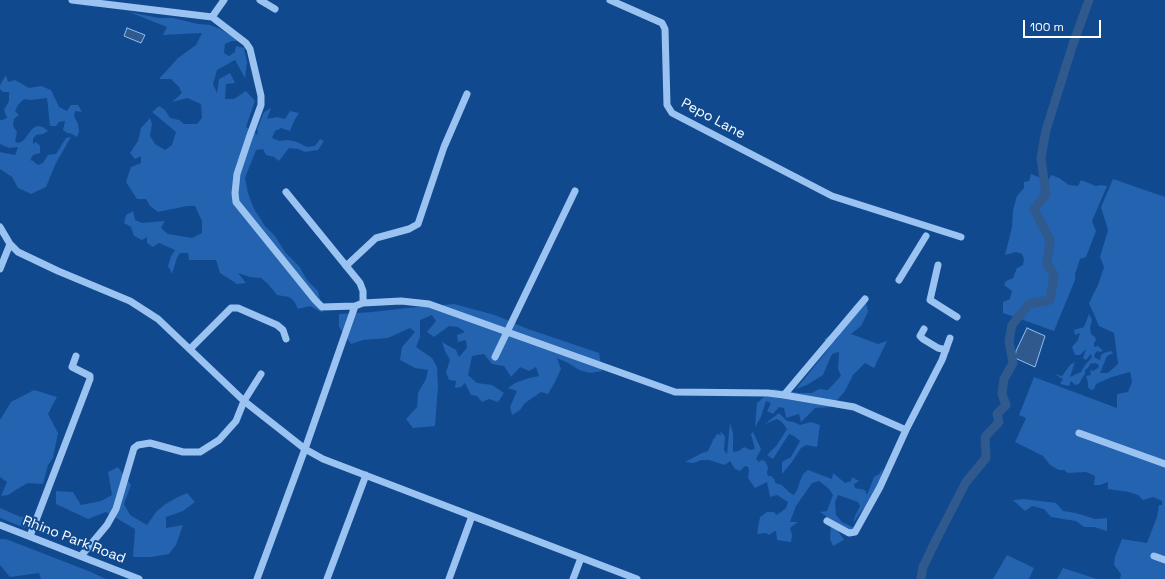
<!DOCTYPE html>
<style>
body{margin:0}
#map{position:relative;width:1165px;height:579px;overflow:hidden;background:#11498f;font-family:"Space Grotesk",sans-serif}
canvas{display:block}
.scale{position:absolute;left:1023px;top:20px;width:78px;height:18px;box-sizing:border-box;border:2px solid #fff;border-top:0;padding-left:5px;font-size:12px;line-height:14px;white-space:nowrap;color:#fff;-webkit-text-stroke:3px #11498f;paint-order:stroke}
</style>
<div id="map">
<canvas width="1165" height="579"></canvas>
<div class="scale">100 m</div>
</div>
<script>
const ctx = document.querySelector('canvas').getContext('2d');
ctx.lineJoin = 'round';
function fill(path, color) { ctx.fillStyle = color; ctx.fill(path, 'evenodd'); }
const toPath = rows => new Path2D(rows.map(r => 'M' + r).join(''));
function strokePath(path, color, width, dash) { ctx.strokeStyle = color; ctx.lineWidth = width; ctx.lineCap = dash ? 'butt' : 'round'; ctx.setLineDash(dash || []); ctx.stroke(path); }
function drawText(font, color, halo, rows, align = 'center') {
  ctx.font = font + ' "Space Grotesk",sans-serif'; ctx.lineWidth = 4; ctx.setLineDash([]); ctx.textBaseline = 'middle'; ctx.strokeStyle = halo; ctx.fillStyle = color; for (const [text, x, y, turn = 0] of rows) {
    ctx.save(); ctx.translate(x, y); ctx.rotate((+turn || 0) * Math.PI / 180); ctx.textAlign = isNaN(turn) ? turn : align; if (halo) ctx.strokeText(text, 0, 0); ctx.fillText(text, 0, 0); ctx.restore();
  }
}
const green = toPath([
 [129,12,159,18,173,18,198,24,210,25,220,29,240,41,232,41,225,44,224,53,229,56,235,52,236,46,244,48,247,62,245,78,235,60,217,70,213,84,217,93,219,79,230,73,235,83,226,84,225,99,234,99,246,91,255,101,246,127,258,135,257,129,264,112,271,108,267,119,277,117,285,119,290,111,299,113,294,121,290,131,281,128,275,131,272,138,279,141,288,140,297,142,307,147,315,146,320,139,324,141,318,150,305,152,298,149,289,148,279,161,274,157,266,155,263,149,256,150,245,178,248,193,254,209,265,226,275,236,285,252,299,266,307,280,318,291,323,313,310,306,298,309,294,301,289,297,277,295,268,284,261,278,250,277,238,273,246,283,237,284,220,273,216,260,189,260,188,253,180,253,177,258,172,274,168,266,171,256,175,250,159,243,153,247,147,243,147,237,142,240,134,236,131,227,124,223,126,215,133,211,135,220,142,223,165,221,161,228,168,234,192,238,202,233,202,221,195,206,187,206,158,212,150,206,146,199,137,199,126,182,131,167,141,163,141,156,135,159,130,153,138,141,141,128,150,118,152,124,150,136,155,144,165,150,172,145,176,132,152,112,159,106,165,110,170,118,179,120,184,124,197,124,202,118,201,104,187,98,172,102,182,93,179,87,171,79,159,79,178,58,196,45,202,33,163,35,167,27],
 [6,75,8,82,15,80,29,88,41,86,51,90,59,107,67,111,71,105,78,105,82,112,75,111,74,116,78,124,79,132,77,137,72,134,67,133,63,130,65,121,59,122,56,126,50,126,47,98,31,100,24,99,18,105,15,111,19,115,14,119,13,126,17,132,15,142,19,143,24,140,32,129,37,126,43,127,48,131,43,134,36,135,33,139,33,144,36,142,40,146,40,153,33,155,30,161,32,160,38,165,43,163,48,155,56,154,66,138,71,137,56,163,46,187,31,194,18,188,12,177,0,169,0,152,15,155,18,147,9,148,0,144,0,120,2,120,7,118,4,110,9,101,9,92,3,92,0,89,0,85],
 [1031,174,1048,181,1051,175,1059,178,1069,185,1078,186,1081,180,1096,186,1101,185,1107,186,1092,221,1096,231,1086,257,1080,259,1075,274,1075,280,1054,331,1003,313,1003,302,1010,299,1012,291,1004,285,1006,281,1013,278,1017,268,1023,265,1024,259,1022,254,1016,252,1005,255,1012,227,1013,210,1017,196,1024,188,1024,182,1029,181],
 [1113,179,1165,197,1165,579,1120,579,1121,574,1114,565,1115,557,1122,539,1147,543,1157,517,1159,505,1162,505,1162,501,1153,497,1143,500,1138,495,1129,492,1108,489,1108,482,1100,485,1094,485,1095,476,1086,472,1068,473,1064,470,1059,470,1050,465,1043,456,1015,442,1026,418,1019,415,1034,377,1117,408,1117,394,1128,392,1132,382,1130,372,1112,377,1096,384,1094,389,1091,390,1088,387,1088,382,1086,376,1091,375,1090,370,1093,371,1098,368,1099,365,1095,363,1090,364,1088,368,1085,370,1085,374,1084,375,1079,384,1075,385,1071,381,1069,386,1060,384,1063,379,1054,374,1062,376,1070,365,1075,362,1070,377,1081,372,1085,365,1092,357,1091,354,1086,360,1083,358,1086,349,1080,355,1075,355,1072,347,1078,340,1080,333,1075,335,1074,330,1084,327,1089,314,1092,320,1090,328,1091,334,1095,337,1096,340,1094,343,1094,347,1098,346,1103,351,1100,352,1097,351,1094,355,1095,358,1100,360,1101,355,1104,353,1111,351,1113,353,1107,356,1100,373,1108,373,1118,364,1114,333,1099,326,1089,303,1098,285,1104,267,1100,257,1108,230,1101,207],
 [865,296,868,312,861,326,851,334,878,344,887,341,874,368,865,363,853,375,845,391,831,407,815,408,801,422,799,414,786,418,784,408,779,407,773,414,767,411,771,403,766,401,761,417,755,427,757,403,773,389,799,393,812,393,819,389,828,390,841,376,838,369,839,352,832,354,823,375,807,385,796,389,830,347,824,339,829,336,835,341,839,335,853,307],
 [454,304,495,315,528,329,599,353,602,371,590,373,579,370,568,363,557,358,561,369,555,382,548,394,541,392,525,403,520,410,512,415,510,407,517,391,508,388,515,383,529,378,539,376,536,367,529,371,520,367,511,377,504,366,492,364,484,354,472,356,468,375,477,383,492,385,504,393,498,402,489,399,482,402,477,396,471,395,465,383,461,387,455,388,456,381,449,380,446,372,450,360,445,351,442,342,456,350,459,357,467,348,466,340,458,342,457,335,465,332,458,327,449,326,434,337,427,332,436,321,432,315,420,320,420,337,416,347,432,358,437,367,438,386,435,426,413,428,406,419,417,407,418,393,426,379,428,370,415,368,400,360,402,347,415,332,410,328,388,338,363,340,351,344,339,327,339,314,373,312,407,308],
 [34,390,57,397,48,414,58,433,53,458,48,465,43,484,28,483,19,488,8,495,1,496,7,482,0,477,0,420,11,402],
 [779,413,787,421,794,422,800,425,811,422,820,425,817,447,806,445,801,448,792,462,782,474,782,462,791,457,800,441,794,436,789,434,773,459,767,455,777,445,787,429,782,422,777,419,765,424],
 [730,423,733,433,733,452,739,451,744,447,750,450,755,449,751,434,753,432,761,449,756,459,759,462,761,460,765,461,768,467,767,473,768,476,771,476,775,480,775,483,782,485,790,493,794,495,798,488,800,481,803,474,808,470,832,479,833,473,845,483,851,481,852,477,859,481,854,484,855,488,865,490,867,495,874,477,879,474,883,468,880,482,869,505,863,509,853,523,855,516,860,506,858,502,838,495,835,502,836,515,842,522,856,529,847,532,834,525,844,540,833,546,830,539,831,524,826,516,820,512,827,511,833,495,828,488,819,481,812,483,796,506,790,522,798,522,790,528,792,535,791,542,777,540,776,531,773,532,769,535,766,533,757,534,760,517,767,512,774,512,777,515,786,508,788,502,777,495,770,497,767,482,755,488,748,478,749,471,748,467,745,466,740,471,735,469,730,461,725,465,709,460,701,460,694,463,685,462,702,453,708,451,713,440,717,434,721,435,720,431,725,436,724,450,727,454],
 [118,467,131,485,124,504,130,515,147,525,156,512,164,505,176,498,187,493,195,502,183,511,166,517,166,528,183,525,176,545,169,554,151,557,133,557,135,529,106,512,88,519,56,504,56,491,73,492,81,505,101,501,112,495,108,472],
 [1024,499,1056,503,1063,511,1076,513,1095,519,1107,518,1107,531,1094,527,1084,527,1076,521,1051,517,1044,509,1032,506,1025,511,1013,500],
 [0,508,21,517,29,515,25,528,0,518],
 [0,539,6,539,91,572,106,579,41,579,39,573,10,577,0,565],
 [1007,555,1034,568,1029,579,993,579],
 [1063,568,1097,579,1102,579,1057,579]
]);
const water = toPath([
 [127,28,145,35,141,43,124,36,127,28],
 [1027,328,1045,336,1035,367,1015,358,1016,351,1027,328]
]);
const river = toPath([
 [921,579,923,567,937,538,966,482,986,458,985,437,999,422,997,414,1006,405,1002,394,1004,379,1013,363,1009,341,1012,325,1029,304,1050,300,1054,275,1047,264,1050,240,1034,209,1046,195,1041,158,1046,130,1073,44,1089,0]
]);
const minor = toPath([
 [72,0,212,17,246,43,250,49,261,96,261,105,249,138,237,174,235,193,236,202,315,300,322,307,355,306,363,303,401,301,429,304,675,392,768,393,784,395,854,407,906,430],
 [260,0,275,9],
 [610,0,662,23,665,29,667,105,672,113,832,196,961,237],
 [212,17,224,0],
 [286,192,360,283,363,291,363,303],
 [0,227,10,244,18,252,58,271,130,301,158,319,244,401,236,421,219,440,200,452,183,452,150,443,138,445,134,448,116,509,107,525,81,556],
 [938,265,930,300,957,317],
 [346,266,376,238,409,229,418,224,444,147,467,94],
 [0,269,10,244],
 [899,280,926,236],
 [924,329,920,336,923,339,938,348,946,350],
 [190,349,231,308,238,308,277,325,283,330,286,339],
 [495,357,575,191],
 [261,374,244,401,305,449,323,459,637,579],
 [784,395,865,299],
 [1079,433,1165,464],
 [827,521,849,533,855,532,880,487,906,430,942,360,950,338],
 [0,525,139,579],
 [30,536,90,379,90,376,72,367,76,356],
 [1154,556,1165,560],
 [257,579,305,449,355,306],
 [327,579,366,475],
 [449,579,472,516],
 [573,579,581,558]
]);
const streetNames = [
 ["Pepo Lane",713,119,28],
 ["Rhino Park Road",74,540,21]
];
fill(green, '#2363af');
fill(water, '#30598d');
strokePath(water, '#8dbef6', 1);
strokePath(river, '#30598d', 9);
strokePath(minor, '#9bc3f2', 7);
drawText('14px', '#fff', '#11498f', streetNames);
</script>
